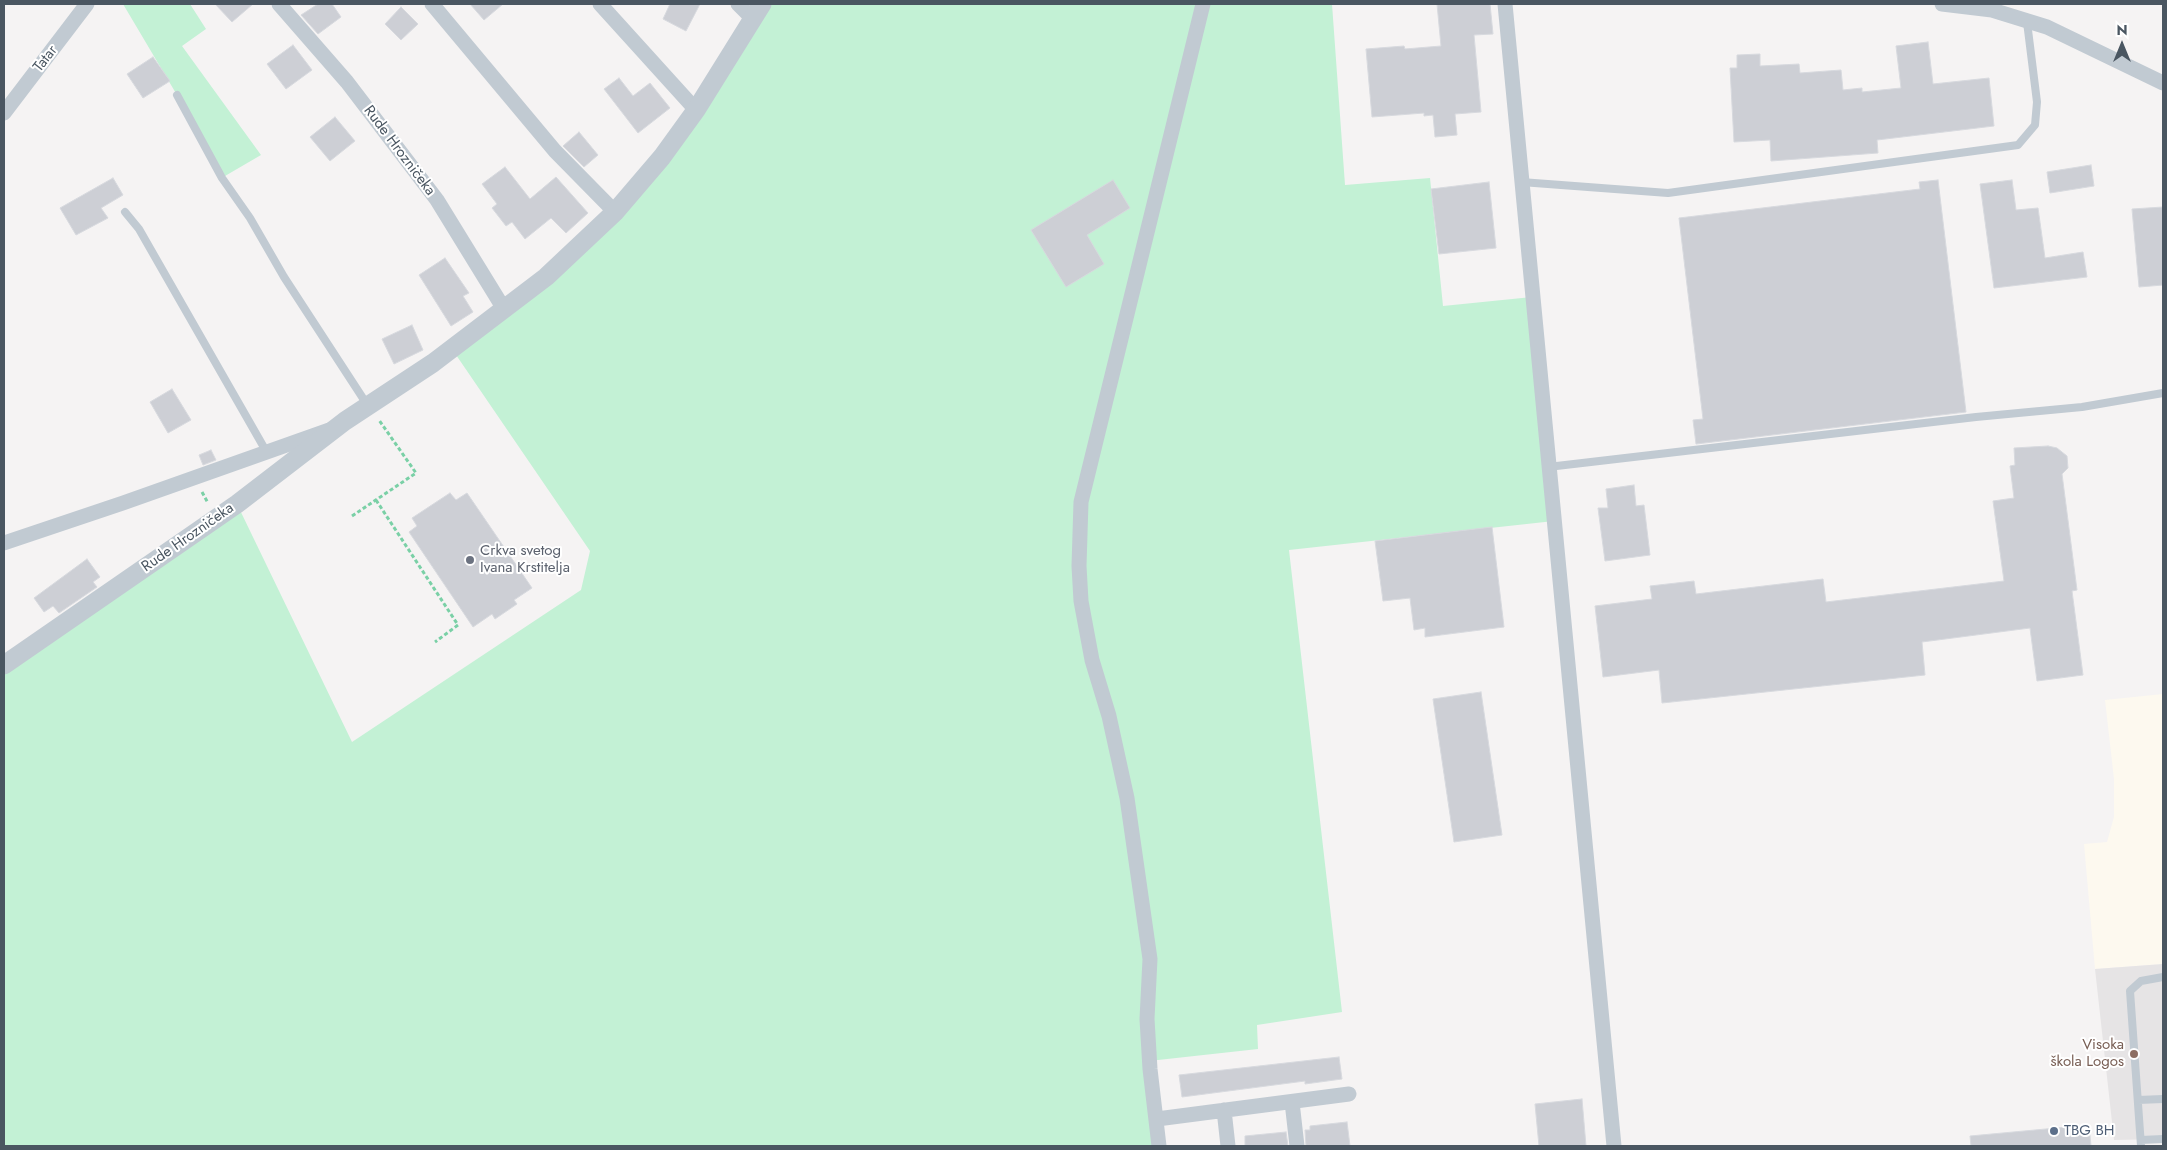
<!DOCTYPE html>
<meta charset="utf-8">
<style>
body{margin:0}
#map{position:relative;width:2167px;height:1150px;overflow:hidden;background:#f5f3f3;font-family:Jost,sans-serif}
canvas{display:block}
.frame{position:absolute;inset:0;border:5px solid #4a5661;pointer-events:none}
.north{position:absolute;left:2097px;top:20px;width:50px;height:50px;-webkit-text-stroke:4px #fff;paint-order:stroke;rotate:0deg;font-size:14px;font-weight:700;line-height:20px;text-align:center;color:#4a5661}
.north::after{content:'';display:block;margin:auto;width:18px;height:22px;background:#4a5661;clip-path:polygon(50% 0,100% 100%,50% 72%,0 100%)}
</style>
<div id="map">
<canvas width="2167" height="1150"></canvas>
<div class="frame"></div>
<div class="north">N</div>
</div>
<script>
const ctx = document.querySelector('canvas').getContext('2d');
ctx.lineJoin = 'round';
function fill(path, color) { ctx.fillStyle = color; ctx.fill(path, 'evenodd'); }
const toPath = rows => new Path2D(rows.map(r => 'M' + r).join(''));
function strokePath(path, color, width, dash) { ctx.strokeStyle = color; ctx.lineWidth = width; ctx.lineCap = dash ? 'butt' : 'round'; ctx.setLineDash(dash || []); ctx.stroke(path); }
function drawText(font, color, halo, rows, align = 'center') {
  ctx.font = font + ' Jost,sans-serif'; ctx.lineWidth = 4; ctx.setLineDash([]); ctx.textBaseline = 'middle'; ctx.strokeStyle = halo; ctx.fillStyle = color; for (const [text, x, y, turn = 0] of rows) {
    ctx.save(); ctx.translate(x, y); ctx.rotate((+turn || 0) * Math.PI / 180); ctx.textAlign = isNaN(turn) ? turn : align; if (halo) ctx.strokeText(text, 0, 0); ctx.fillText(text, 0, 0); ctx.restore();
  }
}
const commercial = toPath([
 [2163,694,2163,964,2095,969,2084,844,2107,842,2114,817,2114,779,2105,700]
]);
const education = toPath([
 [2163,964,2163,1139,2114,1140,2095,969]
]);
const green = toPath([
 [123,4,190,4,206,29,182,46,261,155,225,176],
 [765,4,1332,4,1345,185,1430,178,1443,306,1532,297,1554,521,1289,550,1342,1012,1257,1025,1258,1049,1149,1061,1159,1146,4,1146,4,665,237,504,352,742,581,590,590,551,452,349,586,245]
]);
const building = toPath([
 [215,4,253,4,232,22,215,4],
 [318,4,332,4,341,17,318,34,301,15,318,4],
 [470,4,503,4,484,20,470,4],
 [670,4,700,4,686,31,663,19,670,4],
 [1437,4,1490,4,1493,34,1474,35,1481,112,1455,114,1457,135,1435,137,1433,115,1424,116,1424,113,1372,117,1366,49,1404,46,1405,49,1441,46,1437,4],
 [401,7,418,24,401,40,385,24,401,7],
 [1928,42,1933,84,1989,78,1994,126,1877,140,1878,153,1771,161,1770,140,1734,142,1730,68,1737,68,1737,55,1760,54,1760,66,1799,64,1800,73,1841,70,1843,90,1862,88,1862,92,1901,88,1896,46,1928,42],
 [293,45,312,70,286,89,267,64,293,45],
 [153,57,170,81,143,98,127,74,153,57],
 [619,78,633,96,650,83,670,108,638,133,604,89,619,78],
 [335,117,355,141,330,161,310,137,335,117],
 [579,132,598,155,584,167,563,146,579,132],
 [2091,165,2094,186,2050,193,2047,172,2091,165],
 [505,167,530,199,556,177,588,213,566,233,551,218,525,239,512,222,506,226,492,208,497,204,482,184,505,167],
 [113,178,123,195,101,208,108,218,76,235,60,208,113,178],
 [1113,180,1130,208,1087,235,1104,264,1066,287,1031,230,1113,180],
 [1938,180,1966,412,1696,444,1693,420,1703,419,1679,218,1920,189,1919,182,1938,180],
 [2012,180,2016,210,2038,208,2045,258,2083,252,2087,277,1994,288,1980,184,2012,180],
 [1489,182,1496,248,1439,254,1431,189,1489,182],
 [2163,207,2163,285,2139,287,2132,209,2163,207],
 [445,258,469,293,463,296,473,312,451,326,419,275,445,258],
 [412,325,423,350,394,364,382,339,412,325],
 [172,389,191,420,168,433,150,402,172,389],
 [2048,446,2057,448,2067,456,2068,468,2062,474,2077,590,2072,591,2083,675,2037,681,2030,628,1922,642,1925,675,1662,703,1659,670,1603,677,1595,606,1652,599,1650,586,1694,581,1696,594,1823,579,1826,602,2004,581,1993,501,2014,498,2010,466,2015,465,2014,448,2048,446],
 [211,450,216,460,203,465,199,455,211,450],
 [1634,485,1636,506,1644,505,1650,555,1605,561,1598,508,1608,508,1606,489,1634,485],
 [450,493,456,500,467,493,532,588,514,600,517,604,495,619,492,614,473,627,409,532,417,526,412,518,450,493],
 [1492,527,1504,627,1425,637,1425,628,1414,630,1410,598,1383,601,1375,541,1492,527],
 [87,559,100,577,93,582,97,587,59,613,53,606,44,612,34,598,87,559],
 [1481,692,1502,835,1454,842,1433,699,1481,692],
 [1339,1057,1342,1079,1305,1084,1305,1081,1182,1097,1179,1075,1339,1057],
 [1582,1099,1586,1146,1539,1146,1535,1104,1582,1099],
 [1347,1122,1350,1146,1306,1146,1305,1130,1310,1130,1310,1126,1347,1122],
 [2089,1125,2091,1146,1971,1146,1970,1136,2089,1125],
 [1286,1132,1288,1146,1245,1146,1245,1136,1286,1132]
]);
const path = toPath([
 [202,492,208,503],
 [376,500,458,625,435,642],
 [352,516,416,473,379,420]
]);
const service = toPath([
 [177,95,222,178,250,218,284,277,368,406],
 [1521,182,1668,193,2018,145,2035,125,2037,102,2027,22],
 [125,212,139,229,266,451],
 [1548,467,1976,417,2082,407,2163,393],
 [2138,1100,2163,1099],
 [2141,1140,2163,1139],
 [2141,1146,2130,991,2141,981,2163,977]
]);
const minor = toPath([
 [279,4,347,82,437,200,504,309],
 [432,4,555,151,615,212],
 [600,4,696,110],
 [738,4,753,19],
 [1505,4,1614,1146],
 [1942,4,1992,10,2047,27,2163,83],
 [4,113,87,4],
 [4,543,123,503,329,430],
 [1292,1102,1297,1146],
 [1224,1110,1228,1146],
 [1157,1119,1349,1094],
 [1159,1146,1150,1069,1147,1019,1150,959,1127,798,1109,716,1092,660,1081,601,1079,566,1081,502,1203,4]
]);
const tertiary = toPath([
 [4,665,237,504,345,421,433,363,546,277,615,212,662,157,696,110,762,4]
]);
const markers = [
 [470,560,5,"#6b7280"],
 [2134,1054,5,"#8d6e63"],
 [2054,1131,5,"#5c6f8a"]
];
const streetNames = [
 ["Tatar",46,59,-52],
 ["Rude Hrozničeka",399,151,53],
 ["Rude Hrozničeka",188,538,-35]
];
const worshipNames = [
 ["Crkva svetog",480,551],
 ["Ivana Krstitelja",480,568]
];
const educationNames = [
 ["Visoka",2124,1045],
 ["škola Logos",2124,1062]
];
const serviceNames = [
 ["TBG BH",2064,1131]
];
fill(commercial, '#fdf9ef');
fill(education, '#e6e4e5');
fill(green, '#c3f1d5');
fill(building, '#cdcfd5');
strokePath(building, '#d7d9de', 1);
strokePath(path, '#7ad0a6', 3, [4, 2.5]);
strokePath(service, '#c1cad2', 8);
strokePath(minor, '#c1cad2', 15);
strokePath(tertiary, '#c1cad2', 19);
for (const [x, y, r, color] of markers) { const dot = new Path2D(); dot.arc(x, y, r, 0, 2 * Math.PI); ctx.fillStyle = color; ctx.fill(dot); strokePath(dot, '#fff', 2); }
drawText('15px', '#4a5661', '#fff', streetNames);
drawText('15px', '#5b616d', '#fff', worshipNames, 'left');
drawText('15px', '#785e54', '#fff', educationNames, 'right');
drawText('15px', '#4e5e75', '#fff', serviceNames, 'left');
</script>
